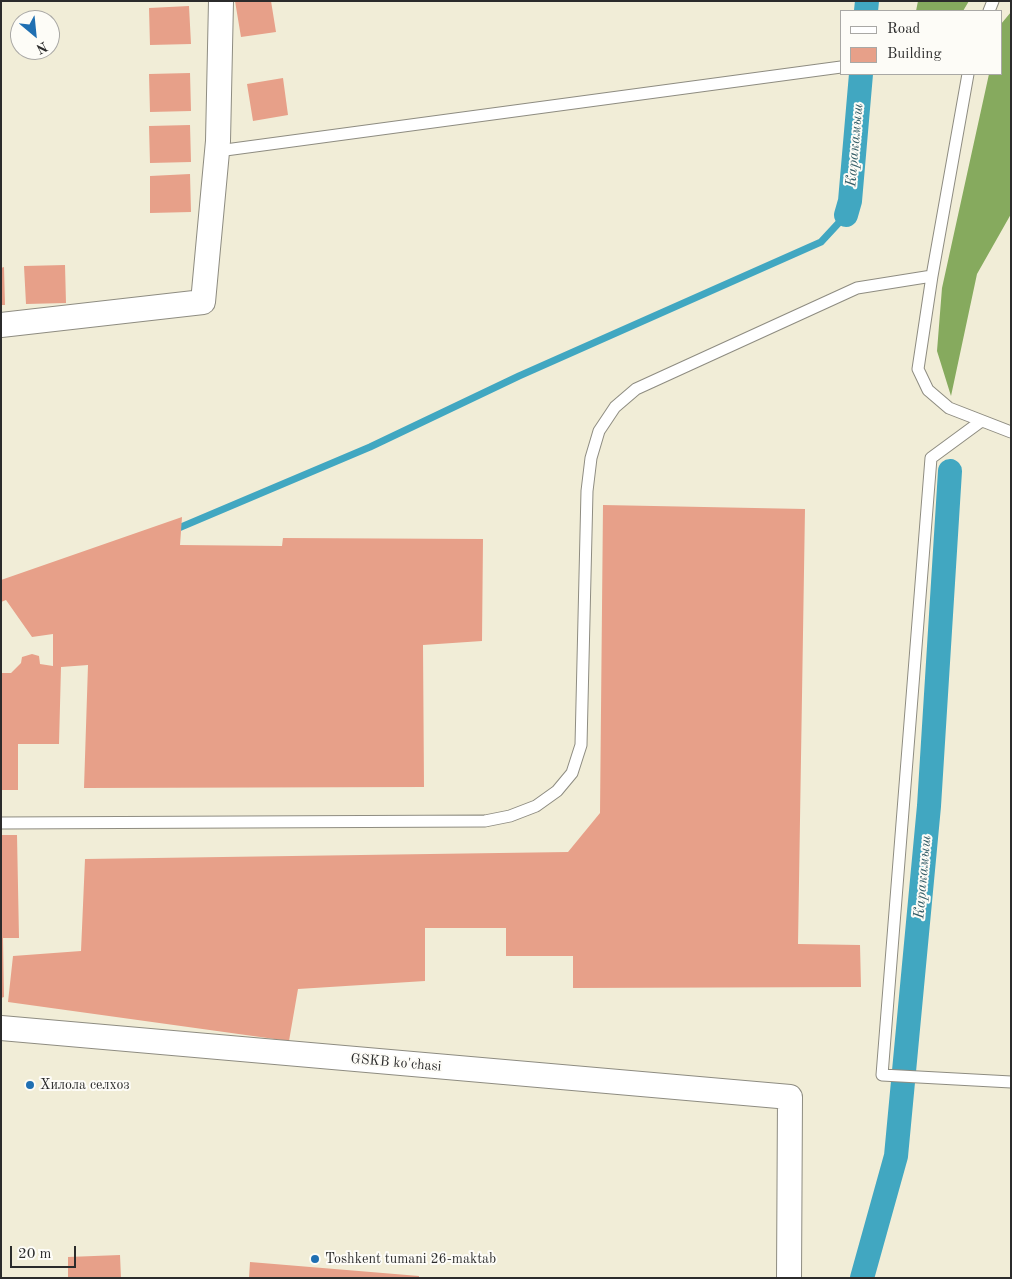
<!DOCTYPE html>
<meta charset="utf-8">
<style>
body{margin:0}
#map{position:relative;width:1012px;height:1279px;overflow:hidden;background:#f1edd7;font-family:"Old Standard TT",serif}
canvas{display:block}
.frame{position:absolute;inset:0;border:2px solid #2b2b2b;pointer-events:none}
.legend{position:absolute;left:840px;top:10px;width:162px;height:65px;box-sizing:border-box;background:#fdfcf7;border:1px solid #a9a8a5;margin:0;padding:6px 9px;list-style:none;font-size:15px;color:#2b2b2b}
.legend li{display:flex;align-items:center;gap:10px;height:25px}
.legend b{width:25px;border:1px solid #a9a8a5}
.north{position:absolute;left:10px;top:10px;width:50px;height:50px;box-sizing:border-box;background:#fdfcf7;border:1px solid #a9a8a5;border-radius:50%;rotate:152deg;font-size:14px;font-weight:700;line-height:20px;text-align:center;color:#2b2b2b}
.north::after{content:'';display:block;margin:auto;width:18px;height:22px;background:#1f6fb2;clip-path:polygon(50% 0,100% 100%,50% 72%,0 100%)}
.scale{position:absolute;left:10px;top:1246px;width:66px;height:22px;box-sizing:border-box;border:2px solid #2b2b2b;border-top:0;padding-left:6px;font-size:15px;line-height:18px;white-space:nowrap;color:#2b2b2b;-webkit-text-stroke:4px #fdfcf7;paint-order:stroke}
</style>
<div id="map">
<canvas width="1012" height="1279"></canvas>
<div class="frame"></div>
<ul class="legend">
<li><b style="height:6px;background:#fff"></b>Road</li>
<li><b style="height:14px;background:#e7a089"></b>Building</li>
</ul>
<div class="north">N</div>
<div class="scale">20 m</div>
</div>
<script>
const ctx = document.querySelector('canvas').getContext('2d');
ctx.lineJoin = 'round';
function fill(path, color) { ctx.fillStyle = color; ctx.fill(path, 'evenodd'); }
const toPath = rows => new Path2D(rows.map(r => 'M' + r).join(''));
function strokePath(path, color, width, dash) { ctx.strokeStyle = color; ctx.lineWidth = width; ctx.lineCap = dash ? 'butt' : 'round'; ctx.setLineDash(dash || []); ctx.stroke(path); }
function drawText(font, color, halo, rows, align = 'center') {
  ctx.font = font + ' "Old Standard TT",serif'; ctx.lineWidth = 4; ctx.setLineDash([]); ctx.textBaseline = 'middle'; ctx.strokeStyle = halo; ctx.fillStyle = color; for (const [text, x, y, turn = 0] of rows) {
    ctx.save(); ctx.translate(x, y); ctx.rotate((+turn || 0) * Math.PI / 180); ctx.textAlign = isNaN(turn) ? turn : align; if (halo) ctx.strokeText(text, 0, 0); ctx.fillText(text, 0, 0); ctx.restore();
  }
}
const forest = toPath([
 [918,1,969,1,963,11,916,11],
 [1011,12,1011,214,977,274,951,396,937,351,942,288,989,74,1001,74,1001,24]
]);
const stream = toPath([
 [174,530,370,447,519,376,821,242,846,215]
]);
const canal = toPath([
 [866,11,867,1],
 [846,215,850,201,861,74],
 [862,1278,896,1156,929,806,950,471]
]);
const building = toPath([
 [235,1,271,1,276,32,241,37],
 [189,6,191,44,150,45,149,8],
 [190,73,191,111,150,112,149,74],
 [283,78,288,115,253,121,247,84],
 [190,125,191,162,150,163,149,126],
 [190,174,191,212,150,213,150,176],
 [65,265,66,303,26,304,24,266],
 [4,267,5,305,1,305,1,268],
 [603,505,805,509,798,944,860,945,861,987,573,988,573,956,506,956,506,928,425,928,425,981,298,989,289,1041,8,1002,13,956,81,951,85,859,568,852,600,813],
 [182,517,180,545,282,546,283,538,483,539,482,641,423,645,424,787,84,788,88,665,61,667,59,744,18,744,18,790,1,790,1,673,11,673,21,663,22,657,32,654,39,656,40,664,53,666,53,634,32,637,6,600,1,602,1,580],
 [1,835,17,835,19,938,3,938,4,997,1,998],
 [120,1255,121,1278,68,1278,68,1257],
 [250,1262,419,1276,419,1278,249,1278]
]);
const service = toPath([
 [989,11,993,1],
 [218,151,841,67],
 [932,276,918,369,928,390,949,408,1011,432],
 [980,422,931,458,882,1075,1011,1082],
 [1,823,485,821,510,816,536,806,557,791,572,773,581,745,587,491,591,458,599,431,615,407,636,389,857,288,932,276,968,74]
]);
const minor = toPath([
 [1,325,203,302,218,141,221,1],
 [1,1028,790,1097,789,1278]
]);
const markers = [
 [30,1085,5,"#1f6fb2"],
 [315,1259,5,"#1f6fb2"]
];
const streetNames = [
 ["GSKB ko'chasi",396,1063,5]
];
const poiNames = [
 ["Хилола селхоз",40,1085],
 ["Toshkent tumani 26-maktab",325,1259]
];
const waterNames = [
 ["Каракамыш",855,145,-85],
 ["Каракамыш",923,877,-85]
];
fill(forest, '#86aa5e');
strokePath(stream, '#41a7c1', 7);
strokePath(canal, '#41a7c1', 24);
fill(building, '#e7a089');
strokePath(service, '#8e8c81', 13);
strokePath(minor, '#8e8c81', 26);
strokePath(service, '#fff', 11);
strokePath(minor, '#fff', 24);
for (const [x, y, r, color] of markers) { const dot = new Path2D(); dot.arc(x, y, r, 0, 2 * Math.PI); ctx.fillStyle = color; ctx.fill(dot); strokePath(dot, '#fdfcf7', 2); }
drawText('14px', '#2b2b2b', '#fdfcf7', streetNames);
drawText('14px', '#2b2b2b', '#fdfcf7', poiNames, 'left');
drawText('italic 15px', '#345d67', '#fdfcf7', waterNames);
</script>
